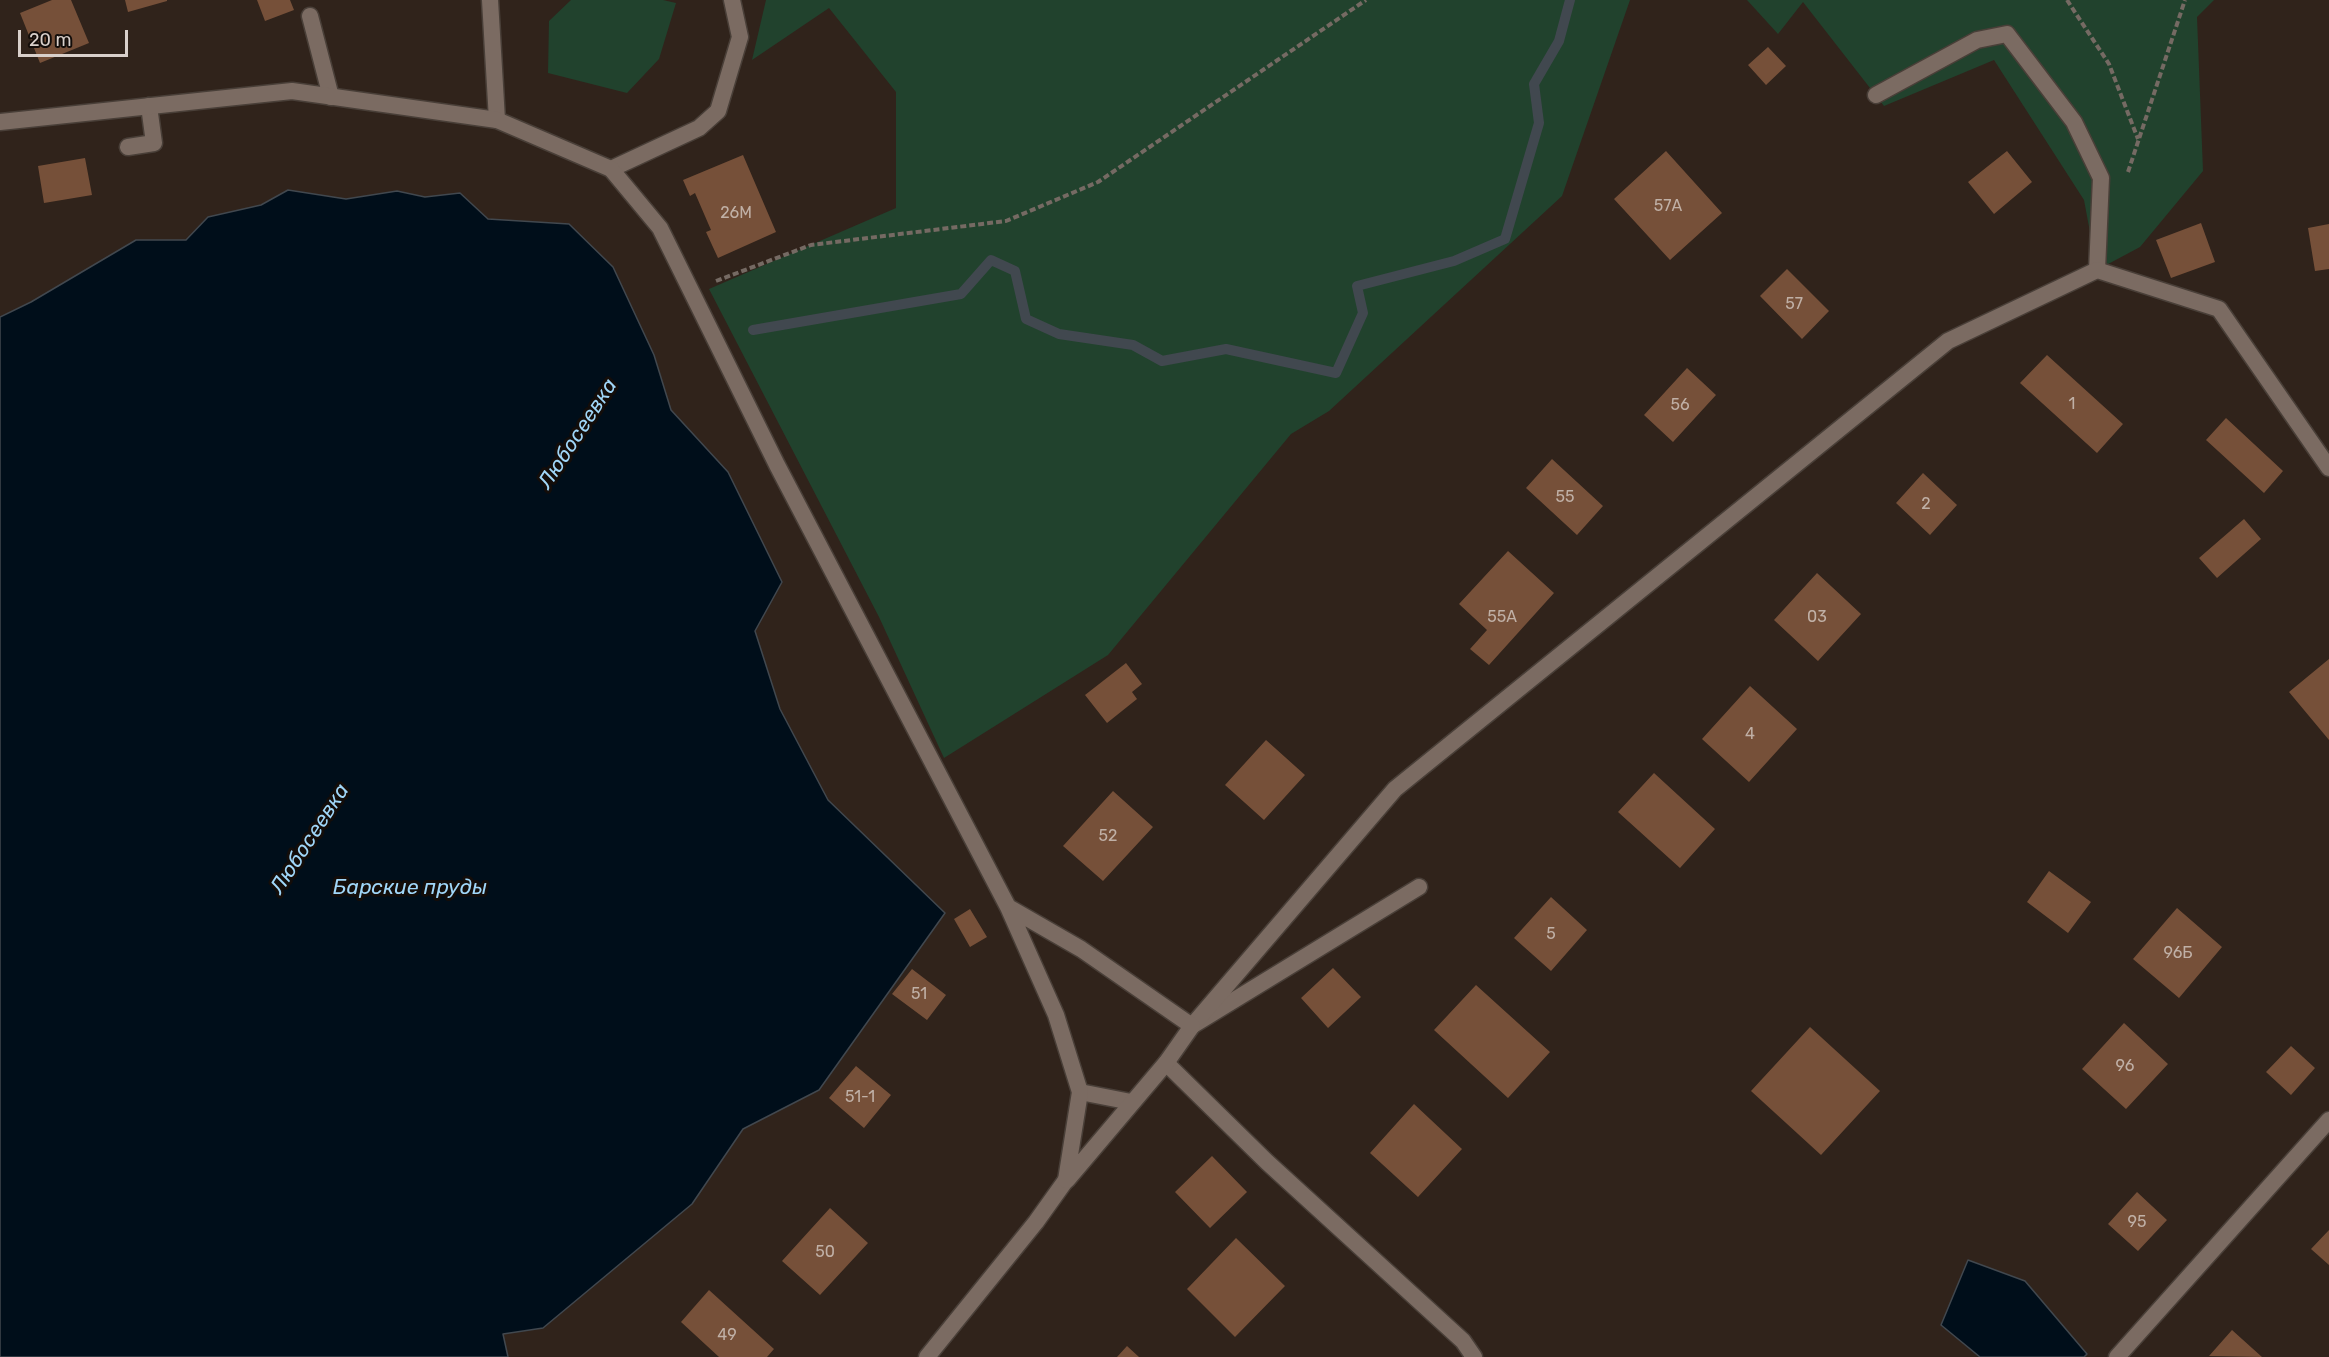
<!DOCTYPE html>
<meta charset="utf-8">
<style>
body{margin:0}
#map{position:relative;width:2329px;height:1357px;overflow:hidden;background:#30231b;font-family:Rubik,sans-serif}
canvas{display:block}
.scale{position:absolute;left:18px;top:30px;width:110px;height:27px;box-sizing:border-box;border:3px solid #d9d0cb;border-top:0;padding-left:8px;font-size:18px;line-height:21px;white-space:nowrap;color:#d9d0cb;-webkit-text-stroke:4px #130d0a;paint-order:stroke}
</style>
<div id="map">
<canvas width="2329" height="1357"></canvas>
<div class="scale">20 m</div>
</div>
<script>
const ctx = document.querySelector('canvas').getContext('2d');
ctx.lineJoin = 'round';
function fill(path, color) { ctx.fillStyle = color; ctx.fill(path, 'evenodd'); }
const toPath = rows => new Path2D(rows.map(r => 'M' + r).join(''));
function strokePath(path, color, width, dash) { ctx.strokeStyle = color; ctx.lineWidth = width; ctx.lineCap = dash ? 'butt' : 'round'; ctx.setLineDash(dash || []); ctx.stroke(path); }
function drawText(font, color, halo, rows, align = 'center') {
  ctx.font = font + ' Rubik,sans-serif'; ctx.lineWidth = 6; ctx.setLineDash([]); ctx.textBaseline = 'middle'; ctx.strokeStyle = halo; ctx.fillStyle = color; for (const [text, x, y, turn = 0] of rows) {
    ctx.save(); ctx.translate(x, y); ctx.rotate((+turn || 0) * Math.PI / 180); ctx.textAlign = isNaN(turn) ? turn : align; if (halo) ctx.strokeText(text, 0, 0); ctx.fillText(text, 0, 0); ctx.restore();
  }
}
const green = toPath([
 [571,0,663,0,676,3,659,59,627,93,548,73,549,21],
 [766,0,1630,0,1562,196,1329,411,1291,434,1108,655,944,758,879,617,709,289,896,208,896,92,829,8,752,60],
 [1747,0,2214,0,2197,17,2203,171,2140,247,2097,270,2084,200,1994,60,1884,106,1803,2,1778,34]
]);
const water = toPath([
 [288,190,346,199,397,191,425,197,460,193,488,219,569,224,613,267,654,355,671,410,728,472,782,582,755,631,780,709,828,800,945,913,819,1090,743,1129,692,1204,543,1328,503,1334,508,1357,0,1357,0,317,31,302,136,240,186,240,208,217,261,205,288,190],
 [1968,1260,2025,1281,2087,1354,2084,1357,1980,1357,1941,1325,1968,1260]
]);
const stream = toPath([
 [753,330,961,294,991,260,1015,271,1026,319,1059,334,1133,345,1162,361,1226,349,1336,373,1363,313,1357,286,1454,261,1505,239,1539,123,1534,84,1559,41,1570,0]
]);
const building = toPath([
 [52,0,71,0,89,43,40,63,20,13],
 [125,0,167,0,167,1,128,12],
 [257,0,290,0,294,10,265,21],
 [1768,47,1786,66,1766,85,1748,65],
 [1666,151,1722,213,1670,260,1614,199],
 [2007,151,2032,182,1994,214,1968,182],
 [743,155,776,232,718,258,706,232,711,230,695,193,690,196,683,180],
 [85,158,92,195,44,203,38,166],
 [2201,223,2215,262,2171,278,2156,240],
 [2329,224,2329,269,2315,271,2308,228],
 [1787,269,1829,311,1802,339,1760,296],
 [2047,355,2123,424,2097,453,2020,383],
 [1687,368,1716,395,1673,442,1644,415],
 [2226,418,2283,471,2264,493,2206,440],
 [1552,459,1603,506,1577,535,1526,488],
 [1923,473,1957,505,1930,535,1896,503],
 [2244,519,2261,539,2217,578,2199,558],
 [1508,551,1554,593,1489,665,1470,649,1487,630,1459,604],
 [1817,573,1861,614,1818,661,1774,620],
 [2329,659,2329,740,2289,692],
 [1126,663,1142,684,1132,692,1137,699,1107,723,1085,695],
 [1750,686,1797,729,1749,782,1702,739],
 [1266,740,1305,775,1264,820,1225,785],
 [1654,773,1715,829,1680,868,1618,812],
 [1113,791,1153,827,1103,881,1063,846],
 [2049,871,2091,902,2068,933,2027,902],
 [1551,897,1587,930,1551,971,1514,938],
 [2177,908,2222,947,2179,998,2133,959],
 [970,909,987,937,970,947,954,919],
 [1333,968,1361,997,1328,1028,1301,998],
 [912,969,946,995,927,1020,892,994],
 [1476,985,1550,1052,1508,1098,1434,1030],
 [2124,1023,2168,1064,2126,1109,2082,1069],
 [1810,1027,1880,1091,1821,1155,1751,1091],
 [2291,1046,2315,1068,2291,1095,2266,1072],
 [856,1066,891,1095,864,1128,829,1098],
 [1414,1104,1462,1149,1418,1197,1370,1153],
 [1212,1156,1247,1192,1210,1228,1175,1192],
 [2137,1192,2167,1220,2138,1251,2108,1224],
 [830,1208,868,1243,820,1295,782,1261],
 [2329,1230,2329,1265,2311,1249],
 [1236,1238,1285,1286,1235,1337,1187,1289],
 [709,1290,774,1349,767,1357,719,1357,681,1322],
 [2232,1330,2262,1357,2209,1356],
 [1127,1346,1139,1357,1117,1357]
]);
const path = toPath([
 [2067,0,2109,64,2138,139],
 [2128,172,2185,0],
 [716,281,811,245,1006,221,1098,182,1366,0]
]);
const service = toPath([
 [490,0,497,120],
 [310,16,331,97],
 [1876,95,1977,40,2007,34,2074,122,2101,178,2097,270],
 [128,147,154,143,149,106],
 [1195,1024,1419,887],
 [1166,1063,1267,1162,1463,1341,1474,1357]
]);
const minor = toPath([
 [611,169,699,128,718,111,740,37,732,0],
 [1192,1026,1395,789,1948,341,2097,270,2219,309,2329,468],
 [1080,1092,1131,1102],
 [927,1357,1036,1222,1066,1180],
 [2117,1357,2329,1120]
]);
const tertiary = toPath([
 [0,122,292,91,497,120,611,169,660,228,777,465,1008,907,1056,1015,1080,1092,1066,1180],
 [1008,907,1081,949,1192,1026,1166,1063,1067,1180]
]);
const numberNames = [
 ["57А",1668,206],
 ["26М",736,213],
 ["57",1794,304],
 ["1",2072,404],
 ["56",1680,405],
 ["55",1565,497],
 ["2",1926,504],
 ["55А",1502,617],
 ["03",1817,617],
 ["4",1750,734],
 ["52",1108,836],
 ["5",1551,934],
 ["96Б",2178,953],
 ["51",919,994],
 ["96",2125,1066],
 ["51-1",860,1097],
 ["95",2137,1222],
 ["50",825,1252],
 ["49",727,1335]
];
const waterNames = [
 ["Любосеевка",578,434,-57],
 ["Любосеевка",310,839,-57],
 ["Барские пруды",410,888]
];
fill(green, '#21422d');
fill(water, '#000e1a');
strokePath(water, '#41484f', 1.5);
strokePath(stream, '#41484f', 10);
fill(building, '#765039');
strokePath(service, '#493f38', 19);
strokePath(minor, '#493f38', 19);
strokePath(tertiary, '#493f38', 19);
strokePath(path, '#756a63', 4, [6, 3]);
strokePath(service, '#7b6b62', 16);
strokePath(minor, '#7b6b62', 16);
strokePath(tertiary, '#7b6b62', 16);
drawText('16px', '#c0b0a6', null, numberNames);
drawText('italic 21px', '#a0d6f8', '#130d0a', waterNames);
</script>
